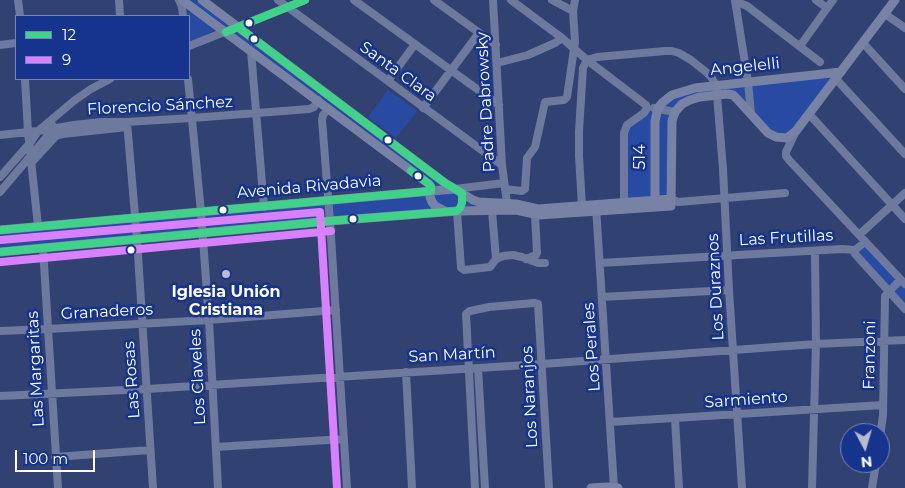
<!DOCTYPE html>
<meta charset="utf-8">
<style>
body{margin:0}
#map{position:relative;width:905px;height:488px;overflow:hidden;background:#314172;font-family:Montserrat,sans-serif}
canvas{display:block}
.legend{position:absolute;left:15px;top:15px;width:175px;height:65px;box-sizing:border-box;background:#16338d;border:1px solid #7385bb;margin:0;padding:6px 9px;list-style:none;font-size:15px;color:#fff}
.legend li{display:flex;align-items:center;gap:10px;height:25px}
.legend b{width:25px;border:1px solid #7385bb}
.north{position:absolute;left:840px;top:423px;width:50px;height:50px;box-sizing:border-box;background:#16338d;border:1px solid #7385bb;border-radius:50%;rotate:174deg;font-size:14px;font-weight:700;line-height:20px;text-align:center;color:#fff}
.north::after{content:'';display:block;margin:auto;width:18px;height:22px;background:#b7bcce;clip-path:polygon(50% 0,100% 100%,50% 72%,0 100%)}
.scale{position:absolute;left:15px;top:450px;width:80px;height:22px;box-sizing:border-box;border:2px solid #fff;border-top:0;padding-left:6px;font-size:15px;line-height:18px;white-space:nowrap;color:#fff;-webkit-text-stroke:4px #16338d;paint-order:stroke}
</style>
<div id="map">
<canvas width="905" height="488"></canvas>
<ul class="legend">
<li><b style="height:6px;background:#40d288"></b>12</li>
<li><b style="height:6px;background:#d880ff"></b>9</li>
</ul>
<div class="north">N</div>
<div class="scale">100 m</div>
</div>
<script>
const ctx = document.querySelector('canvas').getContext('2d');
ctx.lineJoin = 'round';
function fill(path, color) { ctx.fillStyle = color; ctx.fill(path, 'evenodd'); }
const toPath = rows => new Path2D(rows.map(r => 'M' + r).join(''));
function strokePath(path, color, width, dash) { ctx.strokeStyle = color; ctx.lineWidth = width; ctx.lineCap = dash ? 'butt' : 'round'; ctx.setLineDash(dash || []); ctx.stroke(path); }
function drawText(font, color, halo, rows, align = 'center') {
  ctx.font = font + ' Montserrat,sans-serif'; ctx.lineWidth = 5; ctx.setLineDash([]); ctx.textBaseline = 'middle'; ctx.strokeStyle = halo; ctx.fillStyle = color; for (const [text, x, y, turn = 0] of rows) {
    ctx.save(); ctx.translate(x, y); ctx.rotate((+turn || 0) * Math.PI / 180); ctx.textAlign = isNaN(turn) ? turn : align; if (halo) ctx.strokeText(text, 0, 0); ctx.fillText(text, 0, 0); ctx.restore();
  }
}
const green = toPath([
 [182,0,202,0,473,200,534,208,624,203,624,133,647,108,658,108,672,95,841,72,796,131,776,137,737,99,700,97,675,112,671,206,516,210,0,252,0,230,329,201,431,187],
 [189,12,192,12,213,28,213,31,194,41,189,42,189,16,186,16,186,14],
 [388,90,417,111,396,138,368,117],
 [865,242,905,284,905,309,855,254]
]);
const minor = toPath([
 [18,0,20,16],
 [119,0,120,16],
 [179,0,182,7,183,16],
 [278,0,502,165],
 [354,0,499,105],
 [434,0,496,45],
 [493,0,502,165,507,203],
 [511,0,562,38,587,60,646,105,647,108],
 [552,0,573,11],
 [735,0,748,82,751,114],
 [816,0,827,8],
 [735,1,747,6,820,62],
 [885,14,905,28],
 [863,43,905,89],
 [0,45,16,43],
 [189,46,305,0],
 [800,46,833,0],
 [251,51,264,207],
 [497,63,528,55,555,43,562,38],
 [25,79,28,132,38,226],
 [188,79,201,212,209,320,218,488],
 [836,79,905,154],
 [388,81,415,44],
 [423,108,479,33],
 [654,108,675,112],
 [328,109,323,115,322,120,330,221,347,488],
 [809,114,905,219],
 [127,122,137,239,153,488],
 [795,133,786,152,786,156,789,160,905,284],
 [0,135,38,131,74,125,101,122,127,122,192,118,309,109,314,107,318,100],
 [32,162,55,137,58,135,63,134,127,127],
 [0,177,30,143,38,131,75,100,91,89,110,79],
 [455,189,504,183],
 [505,189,522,191,525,189,527,158,535,147,545,102,564,100,567,97,575,42,573,11,575,0],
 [0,192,50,133,52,125],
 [671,199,678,202,785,193],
 [624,203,624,133,627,125,644,113,647,108],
 [582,206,579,156,579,131,583,68,587,60,597,57,665,51,672,51,679,53,691,60,706,72,711,77,716,85,717,95,723,169,729,290,742,488],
 [596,207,614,488],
 [457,211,461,268,464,270,490,267,496,259,503,256,513,255,522,257,538,263,545,263],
 [492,211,496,259],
 [859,235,905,193],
 [865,242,855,250,855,254,905,309],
 [43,248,58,488],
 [526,259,536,255,537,253,535,215],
 [600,263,842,249,855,250],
 [602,297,729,290],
 [0,331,48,329,209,320,336,310],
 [478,368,485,488],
 [406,372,412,488],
 [0,396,147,389,542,364,816,344,905,340],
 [675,419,679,488],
 [610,422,883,405],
 [880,437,883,415,885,296,900,280],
 [216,447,344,439],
 [55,457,150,450],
 [475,488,466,314,470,311,489,307,534,303,538,304,549,488],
 [812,488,816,344,815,251],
 [872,488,876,463]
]);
const major = toPath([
 [182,0,429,184,431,187,430,197,432,202,435,206,447,212],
 [202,0,445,183,473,200,479,202,516,204,538,209,671,199],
 [655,205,655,121,658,108,663,102,672,95,695,88,841,72],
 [0,230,454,189],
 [0,252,330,221,457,211,516,210,539,215,671,206,672,121,675,112,682,104,690,100,700,97,727,94,733,95,737,99,768,133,776,137,787,138,796,131,895,0],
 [591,488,608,487,618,488]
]);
const bus1 = toPath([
 [226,32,305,0],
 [0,230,431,191,431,187,429,184,411,171],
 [0,252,330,221,457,211,460,208,462,203,462,193,445,183,238,27]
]);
const bus2 = toPath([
 [1,240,320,212,337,488],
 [1,262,331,231]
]);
const markers = [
 [249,23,4.5,"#fff"],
 [254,39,4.5,"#fff"],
 [388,140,4.5,"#fff"],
 [418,176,4.5,"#fff"],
 [223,210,4.5,"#fff"],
 [353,219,4.5,"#fff"],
 [131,250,4.5,"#fff"],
 [226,274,5,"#b7bcce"]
];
const streetNames = [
 ["Angelelli",745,67,-6],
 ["Santa Clara",398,72,36],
 ["Padre Dabrowsky",486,102,-93],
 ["Florencio Sánchez",160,106,-3],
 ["514",640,157,-90],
 ["Avenida Rivadavia",309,187,-5],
 ["Las Frutillas",786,238,-3],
 ["Los Duraznos",716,287,-93],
 ["Granaderos",107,312,-3],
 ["Los Perales",592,347,-94],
 ["San Martín",452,355,-3],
 ["Franzoni",870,355,-89],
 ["Las Margaritas",36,369,-93],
 ["Los Claveles",198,377,-93],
 ["Las Rosas",132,380,-94],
 ["Los Naranjos",530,397,-93],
 ["Sarmiento",746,400,-4]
];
const poiNames = [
 ["Iglesia Unión",226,292],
 ["Cristiana",226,310]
];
fill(green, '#294aa3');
strokePath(minor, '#6d7a9e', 8);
strokePath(major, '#7882a5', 9);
strokePath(bus1, '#40d288', 8);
strokePath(bus2, '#d880ff', 8);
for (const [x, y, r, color] of markers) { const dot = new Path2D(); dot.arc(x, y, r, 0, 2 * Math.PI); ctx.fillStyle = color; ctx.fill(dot); strokePath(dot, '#16338d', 2); }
drawText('16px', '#fff', '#16338d', streetNames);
drawText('bold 16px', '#fff', '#16338d', poiNames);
</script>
